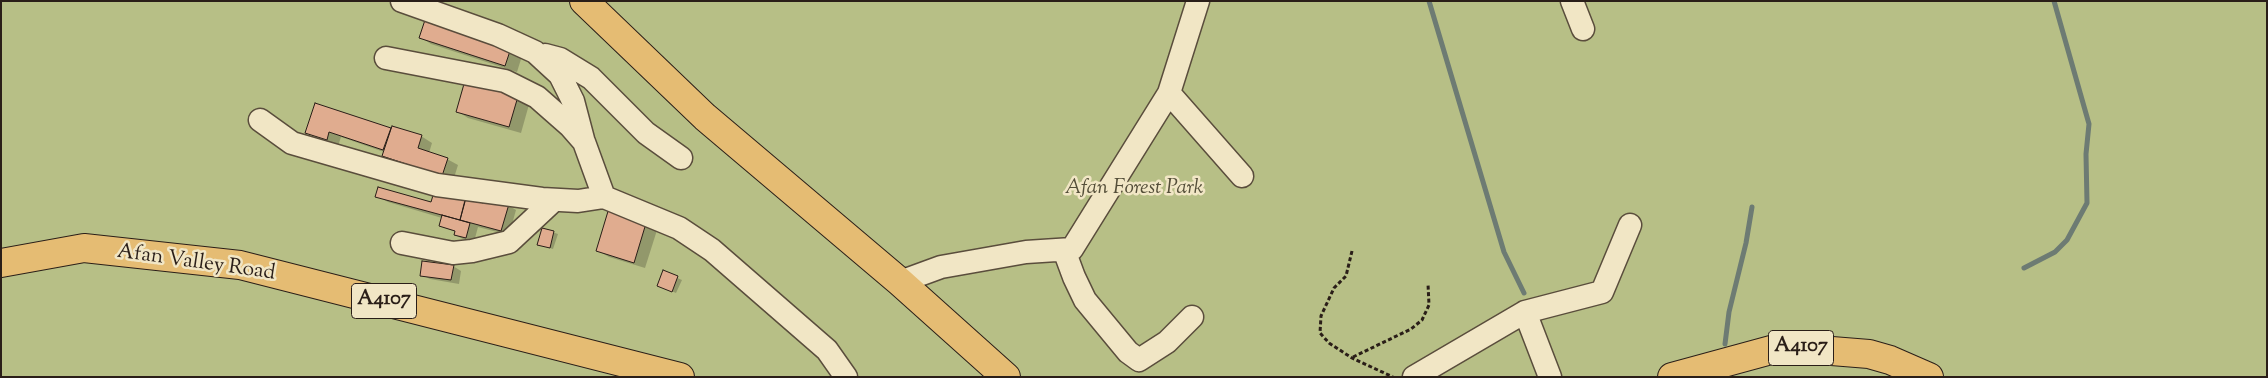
<!DOCTYPE html>
<style>
body{margin:0}
#map{position:relative;width:2268px;height:378px;overflow:hidden;background:#ead9a6;font-family:"Sorts Mill Goudy",serif}
canvas{display:block}
.frame{position:absolute;inset:0;border:2px solid #2a1e18;pointer-events:none}
</style>
<div id="map">
<canvas width="2268" height="378"></canvas>
<div class="frame"></div>
</div>
<script>
const ctx = document.querySelector('canvas').getContext('2d');
ctx.lineJoin = 'round';
function fill(path, color) { ctx.fillStyle = color; ctx.fill(path, 'evenodd'); }
const toPath = rows => new Path2D(rows.map(r => 'M' + r).join(''));
function strokePath(path, color, width, dash) { ctx.strokeStyle = color; ctx.lineWidth = width; ctx.lineCap = dash ? 'butt' : 'round'; ctx.setLineDash(dash || []); ctx.stroke(path); }
function drawText(font, color, halo, rows, align = 'center') {
  ctx.font = font + ' "Sorts Mill Goudy",serif'; ctx.lineWidth = 5; ctx.setLineDash([]); ctx.textBaseline = 'middle'; ctx.strokeStyle = halo; ctx.fillStyle = color; for (const [text, x, y, turn = 0] of rows) {
    ctx.save(); ctx.translate(x, y); ctx.rotate((+turn || 0) * Math.PI / 180); ctx.textAlign = isNaN(turn) ? turn : align; if (halo) ctx.strokeText(text, 0, 0); ctx.fillText(text, 0, 0); ctx.restore();
  }
}
const green = toPath([
 [1,1,2267,1,2267,377,1,377]
]);
const shadow = toPath([
 [425,21,522,56,517,72,431,44,420,37],
 [467,78,530,101,521,133,468,118,457,111],
 [316,104,391,130,421,136,432,143,429,153,447,159,458,165,453,181,395,162,383,156,384,152,341,137,338,146,318,139,307,132],
 [435,193,466,202,508,205,516,210,509,235,478,227,474,242,463,239,455,235,456,232,440,226,442,218,388,202,377,196,432,203],
 [609,210,658,227,645,268,609,257,597,250],
 [543,229,558,234,553,249,542,246],
 [453,266,461,271,459,284,430,279,422,275],
 [663,272,682,280,676,293,662,287]
]);
const stream = toPath([
 [1429,1,1504,252,1524,293],
 [2024,268,2055,252,2067,240,2087,203,2086,154,2089,124,2054,1],
 [1725,344,1729,312,1746,243,1752,207]
]);
const building = toPath([
 [425,20,511,48,505,66,419,38,425,20],
 [466,77,519,93,509,127,456,112,466,77],
 [315,103,391,128,383,150,329,132,327,140,305,133,315,103],
 [392,126,422,135,418,148,448,158,442,176,382,156,392,126],
 [378,187,431,202,434,192,465,200,460,220,375,197,378,187],
 [485,197,509,204,501,231,460,220,466,198,483,203,485,197],
 [609,208,647,220,634,263,596,251,609,208],
 [442,215,470,223,466,238,454,235,455,231,439,226,442,215],
 [542,228,554,231,550,248,537,245,542,228],
 [422,261,454,265,451,280,420,276,422,261],
 [663,270,678,276,672,292,657,286,663,270]
]);
const path = toPath([
 [1352,251,1346,276,1334,288,1321,316,1320,333,1329,343,1352,358,1393,377],
 [1353,357,1411,329,1422,320,1429,305,1428,284]
]);
const minor = toPath([
 [402,1,498,35,535,52,560,75,573,101,583,139],
 [1572,1,1583,29],
 [545,55,560,59,591,78,646,133,681,158],
 [386,58,505,81,537,97,570,126,584,142,604,197],
 [1169,93,1242,176],
 [260,120,292,143,437,185,542,199,578,201,604,197,679,228,712,250,827,350,846,377],
 [402,243,453,253,472,251,509,242,554,200],
 [1064,250,1074,277,1085,300,1128,352,1139,360,1167,342,1192,317],
 [900,282,941,267,1026,252,1072,249,1169,93,1198,1],
 [1525,312,1550,377],
 [1414,377,1525,312,1602,292,1630,225]
]);
const major = toPath([
 [584,1,705,117,900,282,1006,377],
 [1,263,84,248,240,265,680,377],
 [1672,377,1782,347,1869,354,1890,360,1929,377]
]);
const shields = [
 [384,301,65],
 [1801,348,65]
];
const shieldNames = [
 ["A4107",384,301],
 ["A4107",1801,348]
];
const parkNames = [
 ["Afan Forest Park",1134,189]
];
const streetNames = [
 ["Afan Valley Road",196,264,8]
];
fill(green, '#b7bf86');
fill(shadow, '#0003');
strokePath(stream, '#6d7b73', 5);
fill(building, '#e0ac8f');
strokePath(building, '#2a1e18', 1);
strokePath(minor, '#5a4d3c', 25);
strokePath(major, '#2a1e18', 30);
strokePath(path, '#2a1e18', 3, [4, 2.5]);
strokePath(minor, '#f1e6c5', 22);
strokePath(major, '#e5bc73', 28);
for (const [x, y, w] of shields) { const box = new Path2D(); box.roundRect(x - w / 2, y - 17.5, w, 35, 4); ctx.fillStyle = '#f1e6c5'; ctx.fill(box); strokePath(box, '#2a1e18', 1); }
drawText('bold 20px', '#2a1e18', null, shieldNames);
drawText('italic 21px', '#544e39', '#f1e6c5', parkNames);
drawText('21px', '#2a1e18', '#f1e6c5', streetNames);
</script>
